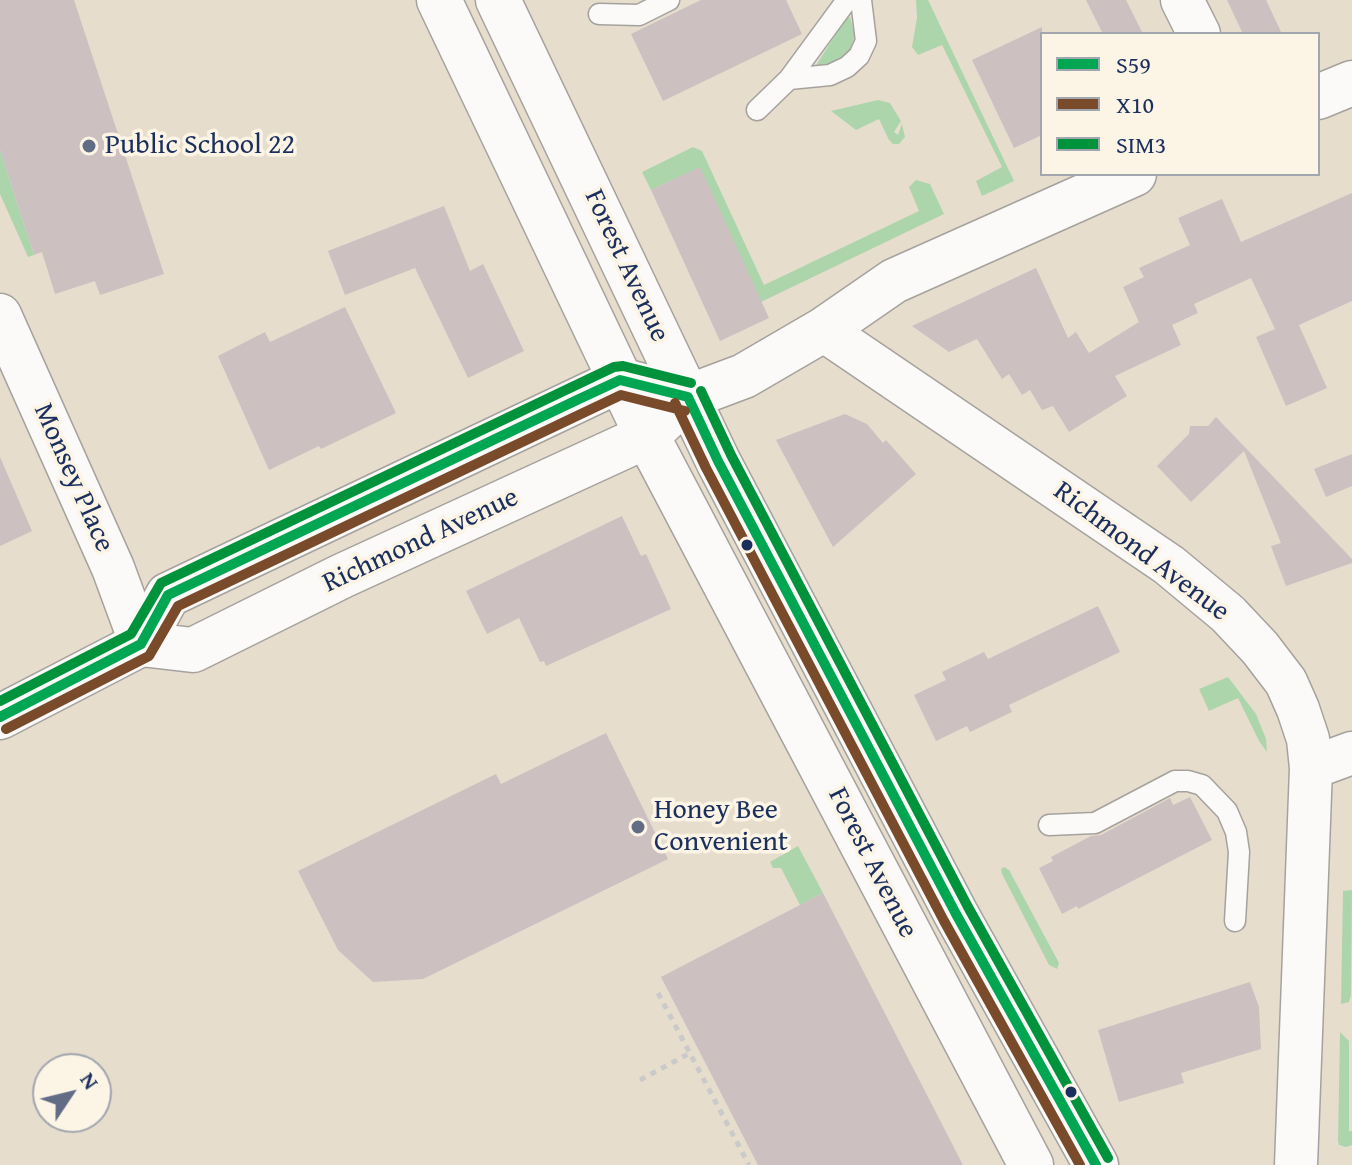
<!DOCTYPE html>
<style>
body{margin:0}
#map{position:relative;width:1352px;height:1165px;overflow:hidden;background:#e7ddcd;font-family:"Gentium Book Plus",serif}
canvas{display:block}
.legend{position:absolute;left:1040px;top:32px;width:280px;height:144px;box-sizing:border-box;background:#fcf5e5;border:2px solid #a2a6af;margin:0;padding:10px 14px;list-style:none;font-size:24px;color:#1b2f5e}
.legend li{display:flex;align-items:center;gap:16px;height:40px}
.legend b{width:40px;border:2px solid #a2a6af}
.north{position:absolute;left:32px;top:1053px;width:80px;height:80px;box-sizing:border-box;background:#fcf5e5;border:2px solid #a2a6af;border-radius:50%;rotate:55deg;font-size:22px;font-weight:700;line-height:32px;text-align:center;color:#1b2f5e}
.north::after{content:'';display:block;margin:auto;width:28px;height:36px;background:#626c85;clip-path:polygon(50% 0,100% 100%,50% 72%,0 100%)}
</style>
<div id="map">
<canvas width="1352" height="1165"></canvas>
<ul class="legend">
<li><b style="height:10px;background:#00a651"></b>S59</li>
<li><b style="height:10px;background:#7a4b2a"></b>X10</li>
<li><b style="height:10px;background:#00933c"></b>SIM3</li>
</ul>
<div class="north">N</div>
</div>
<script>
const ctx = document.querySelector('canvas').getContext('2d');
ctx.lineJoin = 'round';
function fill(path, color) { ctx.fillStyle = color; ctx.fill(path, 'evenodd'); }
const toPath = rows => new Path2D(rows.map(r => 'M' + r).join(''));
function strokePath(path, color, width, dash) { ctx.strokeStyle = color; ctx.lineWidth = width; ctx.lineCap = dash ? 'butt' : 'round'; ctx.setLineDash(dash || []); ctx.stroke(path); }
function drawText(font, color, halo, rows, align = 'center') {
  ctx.font = font + ' "Gentium Book Plus",serif'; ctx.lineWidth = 7; ctx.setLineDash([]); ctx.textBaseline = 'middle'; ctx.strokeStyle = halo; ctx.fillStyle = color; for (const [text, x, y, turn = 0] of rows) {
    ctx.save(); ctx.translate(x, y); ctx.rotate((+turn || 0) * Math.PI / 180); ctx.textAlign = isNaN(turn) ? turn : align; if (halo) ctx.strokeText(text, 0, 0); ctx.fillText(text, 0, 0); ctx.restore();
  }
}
const green = toPath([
 [916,0,928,0,1014,181,982,196,976,181,1002,167,942,45,918,55,912,47,917,18],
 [850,17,855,36,848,56,836,64,815,67,846,18],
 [878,100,890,103,901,121,894,132,898,135,902,124,905,137,899,144,893,144,889,140,879,119,856,130,831,111],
 [693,147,702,151,764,285,919,211,909,187,916,180,930,184,944,214,761,302,699,168,651,190,642,172],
 [0,150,34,255,28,257,0,194],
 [1228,677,1256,714,1266,739,1267,752,1259,741,1238,698,1209,711,1199,689],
 [798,846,823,893,800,905,781,868,773,868,770,862],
 [1004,867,1009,870,1059,963,1057,969,1049,965,1002,874,1001,869],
 [1352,890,1351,995,1349,1002,1341,1004,1343,891],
 [1340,1032,1349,1041,1349,1131,1352,1131,1352,1145,1346,1147,1339,1145,1338,1141]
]);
const building = toPath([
 [0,0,74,0,164,274,100,295,95,281,55,294,42,252,34,255,0,150],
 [701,0,786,0,802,34,663,101,631,34],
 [1086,0,1126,0,1143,34,1103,34],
 [1227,0,1266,0,1282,34,1243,34],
 [1042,27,1042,135,1014,148,972,60],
 [700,167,769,318,720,341,651,190],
 [1352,193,1352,301,1299,325,1327,388,1286,406,1256,337,1275,329,1251,278,1194,304,1198,313,1172,325,1181,345,1115,376,1127,396,1069,432,1053,406,1042,410,1030,390,1022,395,1009,374,1002,379,977,339,949,352,912,326,1036,268,1068,338,1076,332,1089,353,1139,322,1123,287,1144,277,1139,268,1190,245,1178,218,1222,199,1241,242],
 [444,206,470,271,483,264,524,351,468,378,415,268,345,295,328,251],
 [345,307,396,413,321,449,319,446,269,470,218,356,265,332,270,342],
 [845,414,867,424,883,443,886,440,916,474,833,547,776,440],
 [1216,417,1352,559,1352,563,1286,586,1271,546,1281,543,1244,451,1191,502,1157,466,1189,434,1190,426,1208,426],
 [1352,454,1352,486,1326,497,1314,469],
 [0,457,32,531,0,546],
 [622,516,641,556,646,554,671,609,546,666,544,661,540,662,519,618,487,634,466,591],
 [1098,606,1120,652,1009,705,1012,712,970,732,967,726,936,741,914,695,946,680,942,672,984,652,988,659],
 [606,733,668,859,423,979,373,982,338,950,298,871,496,774,501,784],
 [1190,797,1212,840,1078,909,1077,906,1062,914,1039,868,1053,861,1051,857,1091,836,1101,835,1170,798,1173,805],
 [823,893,963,1165,758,1165,661,977],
 [1250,982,1259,1007,1261,1049,1181,1073,1184,1083,1119,1102,1098,1030]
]);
const path = toPath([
 [658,993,749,1165],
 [640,1080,690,1053]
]);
const service = toPath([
 [599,14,639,15,669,0],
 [789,79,830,75,847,67,859,56,866,41,861,0],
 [757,110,789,79,847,0],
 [1049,825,1095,823,1175,781,1188,781,1202,785,1227,811,1236,832,1239,852,1235,921]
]);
const minor = toPath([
 [1182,0,1199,34],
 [0,315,113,568,141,644],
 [823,330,1169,565,1228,614,1260,648,1286,682,1298,709,1308,739,1311,768,1296,1165],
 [1311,768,1352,753]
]);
const secondary = toPath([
 [439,0,647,436,1031,1165],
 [498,0,718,461,956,914,1096,1165],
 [1318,97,1352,83],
 [141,644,193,650,342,576,647,436,688,397,744,376,823,330,894,281,1134,174],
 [0,717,141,644,168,595,620,380,647,387]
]);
const bus1 = toPath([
 [0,717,141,644,168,595,577,400,620,380,688,397,718,461,956,914,1096,1165]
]);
const bus2 = toPath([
 [675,403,706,468,944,921,1080,1165],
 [6,729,149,656,178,606,583,413,621,395,685,411]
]);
const bus3 = toPath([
 [701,391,731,455,968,907,1108,1158],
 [0,701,131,634,161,583,614,367,623,366,691,383]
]);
const markers = [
 [89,146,8,"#626c85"],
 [747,545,7,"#1b2f5e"],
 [638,827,8,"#626c85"],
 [1071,1092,7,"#1b2f5e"]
];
const poiNames = [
 ["Public School 22",105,146],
 ["Honey Bee",654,811],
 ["Convenient",654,843]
];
const streetNames = [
 ["Forest Avenue",626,266,65],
 ["Monsey Place",73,478,66],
 ["Richmond Avenue",421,541,-25],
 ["Richmond Avenue",1141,552,37],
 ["Forest Avenue",872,863,63]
];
fill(green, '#add5ab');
fill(building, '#ccc0c1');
strokePath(service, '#a5a29e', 23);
strokePath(minor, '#a5a29e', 45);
strokePath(secondary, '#a5a29e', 47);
strokePath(path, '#cbcaca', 5, [6, 6]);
strokePath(service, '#fbfaf8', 20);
strokePath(minor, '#fbfaf8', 42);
strokePath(secondary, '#fbfaf8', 44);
strokePath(bus1, '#00a651', 10);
strokePath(bus2, '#7a4b2a', 10);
strokePath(bus3, '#00933c', 10);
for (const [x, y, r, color] of markers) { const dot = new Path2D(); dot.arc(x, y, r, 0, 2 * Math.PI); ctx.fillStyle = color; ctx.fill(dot); strokePath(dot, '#fcf5e5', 3); }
drawText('28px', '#1b2f5e', '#fcf5e5', poiNames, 'left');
drawText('28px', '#1b2f5e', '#fcf5e5', streetNames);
</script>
